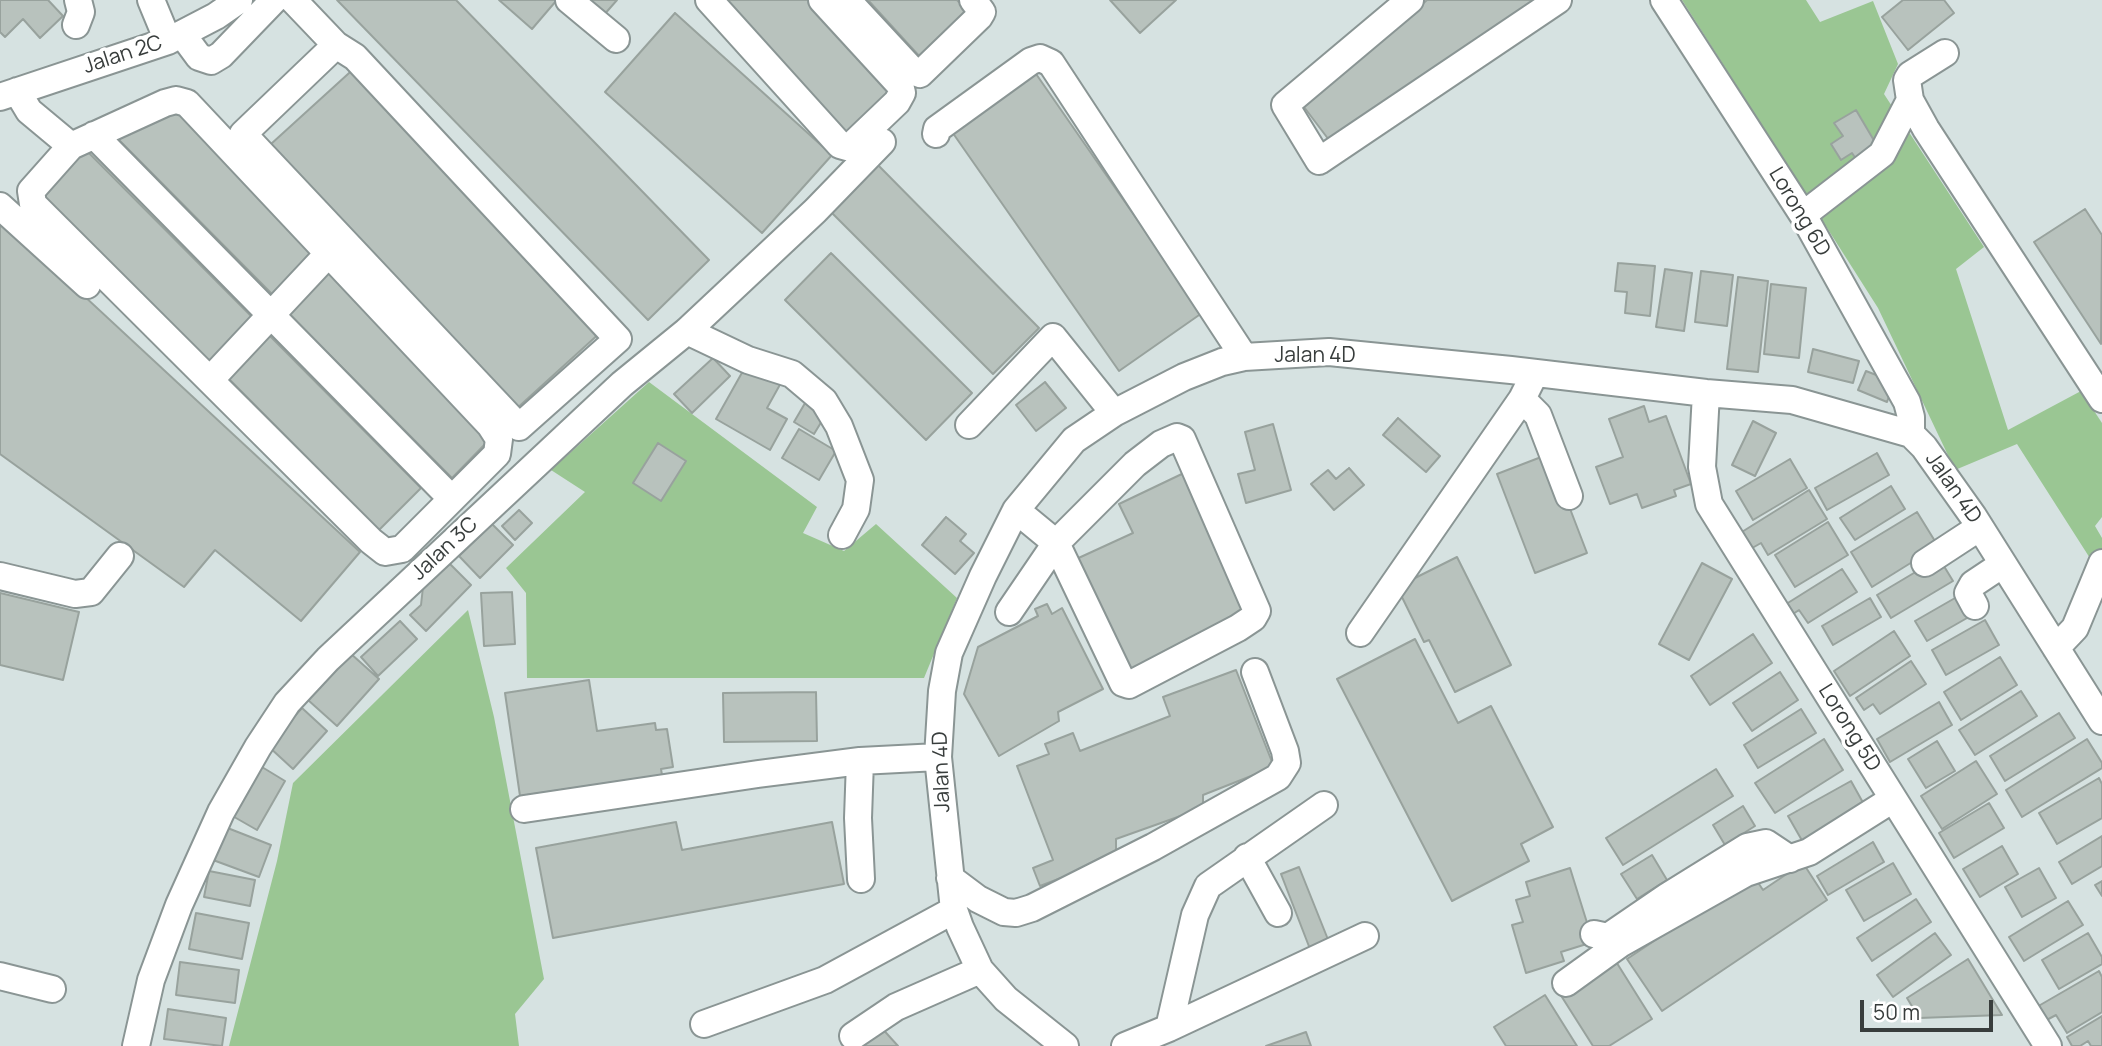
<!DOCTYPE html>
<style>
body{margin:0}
#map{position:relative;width:2102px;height:1046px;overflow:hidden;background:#d6e2e1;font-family:Manrope,sans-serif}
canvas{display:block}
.scale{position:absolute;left:1860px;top:1000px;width:133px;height:32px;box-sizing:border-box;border:4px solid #383d3c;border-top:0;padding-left:9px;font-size:21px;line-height:24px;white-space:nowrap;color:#383d3c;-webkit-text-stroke:5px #fff;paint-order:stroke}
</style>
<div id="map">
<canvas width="2102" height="1046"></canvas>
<div class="scale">50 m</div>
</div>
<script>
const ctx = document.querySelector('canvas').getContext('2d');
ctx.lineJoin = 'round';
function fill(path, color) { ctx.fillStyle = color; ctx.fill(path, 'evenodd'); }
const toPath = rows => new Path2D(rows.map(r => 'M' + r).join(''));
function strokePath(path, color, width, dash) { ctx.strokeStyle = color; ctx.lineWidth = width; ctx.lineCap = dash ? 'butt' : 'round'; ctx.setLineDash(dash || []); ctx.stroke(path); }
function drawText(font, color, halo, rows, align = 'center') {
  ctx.font = font + ' Manrope,sans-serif'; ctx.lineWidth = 7; ctx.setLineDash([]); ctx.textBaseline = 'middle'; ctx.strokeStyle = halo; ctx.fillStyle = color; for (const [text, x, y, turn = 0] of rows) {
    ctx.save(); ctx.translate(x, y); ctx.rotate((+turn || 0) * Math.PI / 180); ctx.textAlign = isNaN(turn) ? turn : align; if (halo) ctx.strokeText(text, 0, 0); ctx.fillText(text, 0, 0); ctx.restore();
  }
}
const green = toPath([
 [1682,0,1806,0,1820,22,1873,1,1898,64,1884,94,1984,247,1956,269,2008,430,2081,391,2102,423,2102,517,2095,526,2102,538,2102,577,2017,444,1955,470,1878,308],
 [649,382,817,507,803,533,844,551,876,524,957,598,924,678,527,678,526,593,506,568,585,492,551,470],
 [468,610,494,717,544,979,515,1014,519,1046,229,1046,277,861,293,783]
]);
const building = toPath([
 [0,0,48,0,63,16,40,38,23,19,5,37,0,32,0,0],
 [337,0,456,0,709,260,648,320,337,0],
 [499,0,555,0,556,1,532,29,499,0],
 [586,0,617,0,603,16,586,0],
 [723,0,809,0,892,91,846,134,723,0],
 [868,0,957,0,970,14,921,58,868,0],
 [1110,0,1176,0,1140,33,1110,0],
 [1427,0,1541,0,1329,140,1304,107,1427,0],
 [1903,0,1944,0,1954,13,1908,50,1882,17,1903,0],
 [675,13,832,155,762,233,605,92,675,13],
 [359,64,602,331,514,411,271,144,359,64],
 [1034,71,1202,313,1119,371,950,129,1034,71],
 [179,109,317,249,272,294,114,135,179,109],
 [1856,110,1879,149,1858,162,1852,153,1841,160,1831,144,1843,136,1834,123,1856,110],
 [82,146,253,318,207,364,37,191,82,146],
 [875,162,1039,328,993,374,828,209,875,162],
 [2085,209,2102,235,2101,344,2034,242,2085,209],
 [0,218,360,552,301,621,215,550,184,587,0,454,0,218],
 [831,253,972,393,926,440,785,300,831,253],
 [1618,263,1655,266,1650,316,1625,313,1627,292,1615,291,1618,263],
 [1665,269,1692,273,1684,331,1656,327,1665,269],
 [327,271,492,437,452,478,287,312,327,271],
 [1701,271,1733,275,1727,326,1695,322,1701,271],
 [1738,277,1768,281,1758,372,1727,369,1738,277],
 [1771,284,1806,288,1799,358,1764,354,1771,284],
 [267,333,421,488,379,530,225,375,267,333],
 [1813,349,1859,361,1853,383,1808,372,1813,349],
 [713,358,730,376,692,413,674,394,713,358],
 [748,362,782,381,767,408,787,419,770,450,716,419,748,362],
 [1866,371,1894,382,1887,402,1858,390,1866,371],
 [1045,382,1066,408,1036,431,1016,405,1045,382],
 [808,398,828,411,814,434,794,422,808,398],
 [1644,406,1649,422,1666,416,1691,484,1674,490,1676,496,1642,508,1637,494,1610,504,1596,467,1623,457,1609,419,1644,406],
 [1398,418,1440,456,1426,472,1383,435,1398,418],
 [1753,421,1776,433,1755,476,1732,465,1753,421],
 [1273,424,1291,490,1246,503,1238,474,1255,470,1245,432,1273,424],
 [799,429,836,451,819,480,782,458,799,429],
 [658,443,686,461,661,501,633,483,658,443],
 [1877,453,1889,475,1827,510,1815,488,1877,453],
 [1549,454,1587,553,1535,573,1497,474,1549,454],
 [1790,459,1807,488,1753,520,1736,491,1790,459],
 [1349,468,1364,485,1334,510,1311,484,1328,470,1336,479,1349,468],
 [1186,472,1253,613,1125,673,1072,561,1133,533,1119,504,1186,472],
 [1891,486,1905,509,1855,540,1840,518,1891,486],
 [1809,490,1827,519,1768,555,1761,543,1747,551,1737,535,1809,490],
 [519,510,532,523,515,540,502,526,519,510],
 [1917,512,1938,546,1872,587,1851,552,1917,512],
 [946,517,966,534,960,541,974,553,955,574,922,545,946,517],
 [1828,522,1848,555,1795,587,1775,555,1828,522],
 [492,524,513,545,480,578,459,556,492,524],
 [1457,557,1511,665,1455,692,1429,640,1424,642,1397,587,1457,557],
 [1939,558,1953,581,1891,618,1877,595,1939,558],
 [448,562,471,585,426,631,410,615,421,605,423,587,448,562],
 [1702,563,1732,579,1689,660,1659,644,1702,563],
 [1842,569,1857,592,1808,623,1799,610,1790,616,1783,606,1842,569],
 [512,592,515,644,484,646,481,593,512,592],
 [0,593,79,612,63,680,0,665,0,593],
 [1962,594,1974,614,1927,641,1915,621,1962,594],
 [1870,598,1881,617,1833,645,1822,626,1870,598],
 [1047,604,1052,614,1062,608,1103,689,1058,712,1059,721,999,756,964,694,978,647,1038,616,1035,609,1047,604],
 [1985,620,1999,645,1946,675,1932,650,1985,620],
 [400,621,417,639,378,676,361,657,400,621],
 [1894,631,1910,656,1850,696,1834,671,1894,631],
 [1753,634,1772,663,1710,705,1691,676,1753,634],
 [1415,639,1458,723,1491,706,1553,827,1521,844,1529,861,1452,901,1337,679,1415,639],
 [350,653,379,679,337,726,308,700,350,653],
 [2000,657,2017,685,1961,720,1944,692,2000,657],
 [1911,661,1926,684,1880,714,1873,704,1864,710,1856,698,1911,661],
 [1236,670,1274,767,1203,795,1203,808,1116,839,1116,857,1040,886,1033,868,1053,860,1017,766,1049,754,1045,744,1073,733,1080,751,1170,716,1163,697,1236,670],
 [1780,672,1798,700,1752,731,1733,703,1780,672],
 [589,680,597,731,655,723,656,730,667,729,673,767,661,769,662,775,520,796,505,693,589,680],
 [2021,691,2037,716,1975,755,1959,730,2021,691],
 [816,692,817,741,724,742,723,693,816,692],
 [1939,702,1952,725,1890,762,1877,739,1939,702],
 [302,708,327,731,293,769,268,746,302,708],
 [1801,709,1816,733,1758,768,1744,745,1801,709],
 [2059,713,2075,738,2005,781,1990,756,2059,713],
 [1824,739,1843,770,1775,813,1755,783,1824,739],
 [2087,739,2102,763,2102,768,2022,817,2006,790,2087,739],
 [1937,741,1955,771,1926,788,1908,759,1937,741],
 [1976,761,1997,794,1942,829,1921,796,1976,761],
 [257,764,285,781,257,830,229,814,257,764],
 [1716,769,1733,796,1623,865,1606,838,1716,769],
 [2099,778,2102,784,2102,818,2057,844,2039,813,2099,778],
 [1851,781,1866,808,1804,844,1788,816,1851,781],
 [1989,803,2004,828,1954,858,1939,833,1989,803],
 [1743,806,1755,826,1725,845,1713,825,1743,806],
 [676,822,682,850,832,822,844,884,553,938,536,848,676,822],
 [225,827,271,845,259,877,213,860,225,827],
 [2102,836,2102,866,2072,884,2059,862,2102,836],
 [1873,842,1884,862,1828,895,1817,876,1873,842],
 [2002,846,2018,874,1980,897,1963,869,2002,846],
 [1652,855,1667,880,1637,899,1621,874,1652,855],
 [1803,863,1827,900,1662,1011,1627,959,1753,875,1763,890,1803,863],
 [1893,863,1911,894,1864,921,1846,890,1893,863],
 [1299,867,1329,942,1310,949,1281,874,1299,867],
 [1570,868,1593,942,1561,952,1564,961,1526,973,1512,925,1523,922,1516,900,1530,896,1526,882,1570,868],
 [2039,868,2056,898,2022,917,2005,887,2039,868],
 [209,871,255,880,250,906,204,897,209,871],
 [2102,881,2102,896,2095,885,2102,881],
 [1916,899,1931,922,1872,961,1857,938,1916,899],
 [2068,901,2083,925,2024,961,2009,937,2068,901],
 [196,913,249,923,242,959,189,949,196,913],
 [1935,933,1951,955,1893,997,1877,975,1935,933],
 [2088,933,2102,957,2102,964,2059,989,2042,960,2088,933],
 [1968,959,2002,1015,1919,1018,1907,998,1968,959],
 [1615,960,1652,1019,1609,1046,1593,1046,1560,994,1615,960],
 [180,962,239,970,235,1003,176,995,180,962],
 [2099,971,2102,977,2102,1012,2067,1033,2056,1015,2043,1022,2035,1008,2099,971],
 [1545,995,1577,1046,1506,1046,1494,1027,1545,995],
 [168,1009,226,1018,222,1046,164,1039,168,1009],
 [2102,1016,2102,1046,2091,1046,2088,1041,2080,1046,2072,1046,2067,1037,2102,1016],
 [879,1025,898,1046,856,1046,879,1025],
 [1306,1032,1311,1046,1266,1046,1306,1032]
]);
const minor = toPath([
 [151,0,168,41],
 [293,0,336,45,355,57,618,339,519,427,243,134,336,45],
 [569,0,616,39],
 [709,0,840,145,847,147,853,144,897,102,902,93,900,85,822,0],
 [847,0,913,71,920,74,979,17,982,12,973,0],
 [1410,0,1285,105,1319,161,1558,0],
 [1664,0,1803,215,1907,402,1911,417,1911,434],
 [76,25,81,12,78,0],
 [182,34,199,57,211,61,221,55,274,0],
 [1945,53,1910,75,1907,80,1910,100,1926,129,2102,399],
 [17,91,29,111,71,146],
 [0,97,168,41,216,16,239,0],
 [176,100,187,103,490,425,499,439,497,454,402,549,385,552,371,541,33,204,31,191,71,146,165,103,176,100],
 [936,134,937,129,1031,61,1040,58,1051,63,1244,357],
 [94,135,452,499],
 [0,206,87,285],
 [1803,215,1882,154,1910,100],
 [687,331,748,360,792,374,824,401,839,426,860,480,856,509,842,535],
 [210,380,329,253],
 [1706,393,1702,467,1709,504,2048,1046],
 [1522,399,1538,415,1569,496],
 [969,425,1053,337,1114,413],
 [1925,563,1980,527],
 [0,576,75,594,91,592,120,556],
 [1975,606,1968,593,1973,584,2003,564],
 [1009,612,1056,543,1135,464,1161,444,1177,437,1182,439,1257,611,1253,618,1238,628,1129,685,1123,683,1056,543,1016,510],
 [1360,633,1522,399,1535,373],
 [2056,648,2075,628,2102,563],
 [860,761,858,818,861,879],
 [524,809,758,774,860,761,938,757],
 [1247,857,1278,913],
 [950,878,978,899,1004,912,1016,913,1032,908,1153,847,1278,777,1287,763,1285,751,1255,672],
 [1594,934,1608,937,1668,896,1747,847,1766,843,1790,859],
 [0,976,52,989],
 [1566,983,1620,944,1746,873,1809,852,1893,799],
 [704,1024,825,980,954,910],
 [1169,1028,1195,915,1208,886,1324,805],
 [853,1036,896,1007,980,970],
 [136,1046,151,980,179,905,221,812,258,747,287,703,328,659,622,384,687,331,815,211,882,142],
 [1065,1046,1006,999,980,970,960,927,954,910,938,757,942,691,949,653,983,576,1016,510,1074,440,1114,413,1184,377,1222,362,1244,357,1329,352,1511,370,1706,393,1792,400,1911,434,1924,447,1973,516,2102,721],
 [1125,1046,1169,1028,1365,936]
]);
const streetNames = [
 ["Jalan 2C",123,55,-18],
 ["Lorong 6D",1799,212,59],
 ["Jalan 4D",1315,356],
 ["Jalan 4D",1953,488,55],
 ["Jalan 3C",445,549,-43],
 ["Lorong 5D",1849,728,58],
 ["Jalan 4D",942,772,-92]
];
fill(green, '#9ac693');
fill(building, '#b8c2bd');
strokePath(building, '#98a29d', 2);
strokePath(minor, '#8a9594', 30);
strokePath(minor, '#fff', 26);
drawText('21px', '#383d3c', '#fff', streetNames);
</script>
